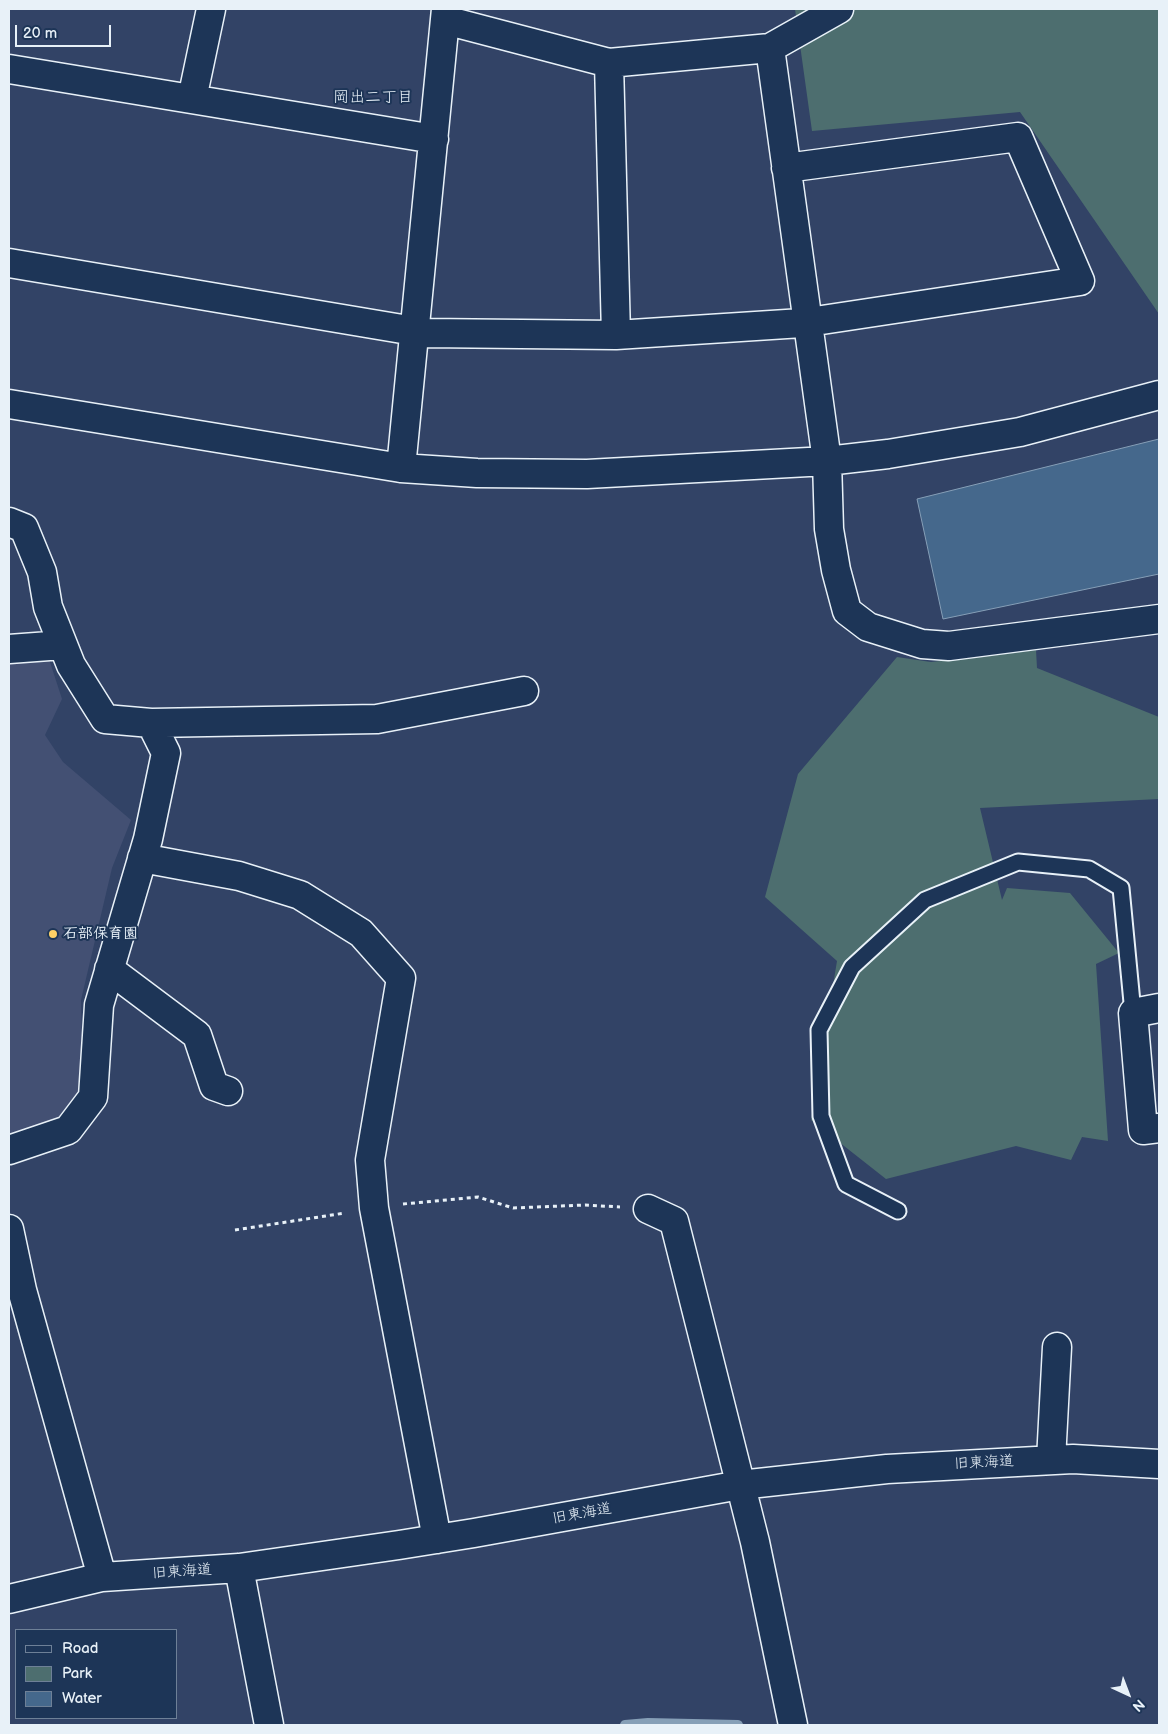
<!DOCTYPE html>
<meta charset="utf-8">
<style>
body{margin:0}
#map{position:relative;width:1168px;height:1734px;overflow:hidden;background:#324366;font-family:"Balsamiq Sans",sans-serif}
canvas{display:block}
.frame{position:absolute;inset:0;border:10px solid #e8f1f8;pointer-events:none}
.legend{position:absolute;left:15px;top:1629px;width:162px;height:90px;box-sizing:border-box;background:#1d3557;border:1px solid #6e8097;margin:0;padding:6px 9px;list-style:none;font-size:15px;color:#e8f1f8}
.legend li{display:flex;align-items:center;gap:10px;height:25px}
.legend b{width:25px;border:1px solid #6e8097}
.north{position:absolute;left:1103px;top:1669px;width:50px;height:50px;-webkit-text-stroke:4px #1d3557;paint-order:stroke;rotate:137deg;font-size:14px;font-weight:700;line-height:20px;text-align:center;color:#e8f1f8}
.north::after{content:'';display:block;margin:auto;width:18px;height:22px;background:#e8f1f8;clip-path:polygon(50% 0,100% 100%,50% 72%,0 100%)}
.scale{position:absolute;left:15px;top:25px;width:96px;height:22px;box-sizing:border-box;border:2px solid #e8f1f8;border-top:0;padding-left:6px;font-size:15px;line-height:18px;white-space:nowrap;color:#e8f1f8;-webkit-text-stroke:4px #1d3557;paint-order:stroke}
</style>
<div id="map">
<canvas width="1168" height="1734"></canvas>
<div class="frame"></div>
<ul class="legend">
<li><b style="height:6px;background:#1d3557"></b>Road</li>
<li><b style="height:14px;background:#4d6e6f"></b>Park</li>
<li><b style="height:14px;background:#45688c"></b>Water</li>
</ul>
<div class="north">N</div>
<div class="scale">20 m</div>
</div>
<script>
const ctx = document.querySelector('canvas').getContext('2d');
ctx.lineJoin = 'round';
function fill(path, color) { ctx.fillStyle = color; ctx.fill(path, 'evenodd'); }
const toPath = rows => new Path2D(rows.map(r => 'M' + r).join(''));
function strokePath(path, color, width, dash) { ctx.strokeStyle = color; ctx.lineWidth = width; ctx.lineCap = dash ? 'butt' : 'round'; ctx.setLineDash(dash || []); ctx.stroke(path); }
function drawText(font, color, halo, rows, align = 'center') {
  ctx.font = font + ' "Balsamiq Sans","Klee One",sans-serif'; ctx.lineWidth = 4; ctx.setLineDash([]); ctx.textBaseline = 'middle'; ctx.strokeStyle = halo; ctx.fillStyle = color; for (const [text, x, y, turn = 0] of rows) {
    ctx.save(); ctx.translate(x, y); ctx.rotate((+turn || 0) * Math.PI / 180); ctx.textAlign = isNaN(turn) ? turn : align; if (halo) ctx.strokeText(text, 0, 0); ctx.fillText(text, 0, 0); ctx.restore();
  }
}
const built = toPath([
 [9,659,49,659,62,699,45,735,63,762,131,820,112,868,81,1000,83,1088,55,1122,9,1137]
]);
const green = toPath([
 [795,9,1159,9,1159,314,1020,112,812,131],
 [1036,650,1037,668,1159,717,1159,799,980,808,1002,900,1007,888,1070,893,1119,953,1096,964,1108,1141,1082,1137,1071,1160,1016,1146,886,1179,811,1120,837,961,765,897,798,774,897,657,931,662]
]);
const water = toPath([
 [1159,439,1159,574,943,619,917,499,1159,439]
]);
const stream = toPath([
 [625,1725,648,1723,738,1725]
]);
const path = toPath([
 [403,1204,478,1197,513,1208,585,1205,620,1207],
 [235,1230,345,1213]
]);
const service = toPath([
 [898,1211,846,1184,821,1116,819,1030,852,967,925,900,1018,862,1089,869,1121,888,1133,1013]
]);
const minor = toPath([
 [839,9,770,48,827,461,829,529,836,570,847,611,868,627,922,644,949,646,1159,619],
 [445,20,609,63,770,48],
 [609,63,616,335],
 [9,69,434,139],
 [192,99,211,9],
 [9,263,426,333,616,335,802,323,1080,281,1018,137,786,168],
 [9,404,401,468,477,473,587,474,827,461,888,454,1020,432,1159,395],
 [401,468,446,9],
 [9,522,24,528,42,572,48,607,71,665,105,719,151,723,166,753,148,839,99,1005,93,1097,68,1130,9,1150],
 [9,649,63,645],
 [151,723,377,719,524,691],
 [142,858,239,876,300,895,361,933,401,978,370,1160,374,1208,437,1539],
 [109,969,197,1035,214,1086,228,1091],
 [1159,1008,1133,1013,1143,1130,1159,1128],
 [648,1209,674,1221,755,1542,793,1725],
 [9,1229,22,1290,102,1577],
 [1051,1460,1057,1347],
 [239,1568,269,1725],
 [9,1599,102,1577,239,1568,399,1545,474,1533,740,1485,887,1469,1073,1459,1159,1464]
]);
const markers = [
 [53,934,5,"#ffd166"]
];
const poiNames = [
 ["石部保育園",63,934]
];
const streetNames = [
 ["旧東海道",984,1463,-3],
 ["旧東海道",582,1514,-10],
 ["旧東海道",182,1572,-4]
];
const neighbourhoodNames = [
 ["岡出二丁目",373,98]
];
fill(built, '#435073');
fill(green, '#4d6e6f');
fill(water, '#45688c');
strokePath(water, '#869fb7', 1);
strokePath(stream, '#869fb7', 10);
strokePath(service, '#e8f1f8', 19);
strokePath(minor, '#e8f1f8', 31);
strokePath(path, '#e8f1f8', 3, [4, 4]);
strokePath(service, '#1d3557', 15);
strokePath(minor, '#1d3557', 28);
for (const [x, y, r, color] of markers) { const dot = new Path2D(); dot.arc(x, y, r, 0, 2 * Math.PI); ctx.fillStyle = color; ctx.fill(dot); strokePath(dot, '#1d3557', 2); }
drawText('bold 15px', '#e8f1f8', '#1d3557', poiNames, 'left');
drawText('15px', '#e8f1f8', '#1d3557', streetNames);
drawText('16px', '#e8f1f8', '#1d3557', neighbourhoodNames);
</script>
